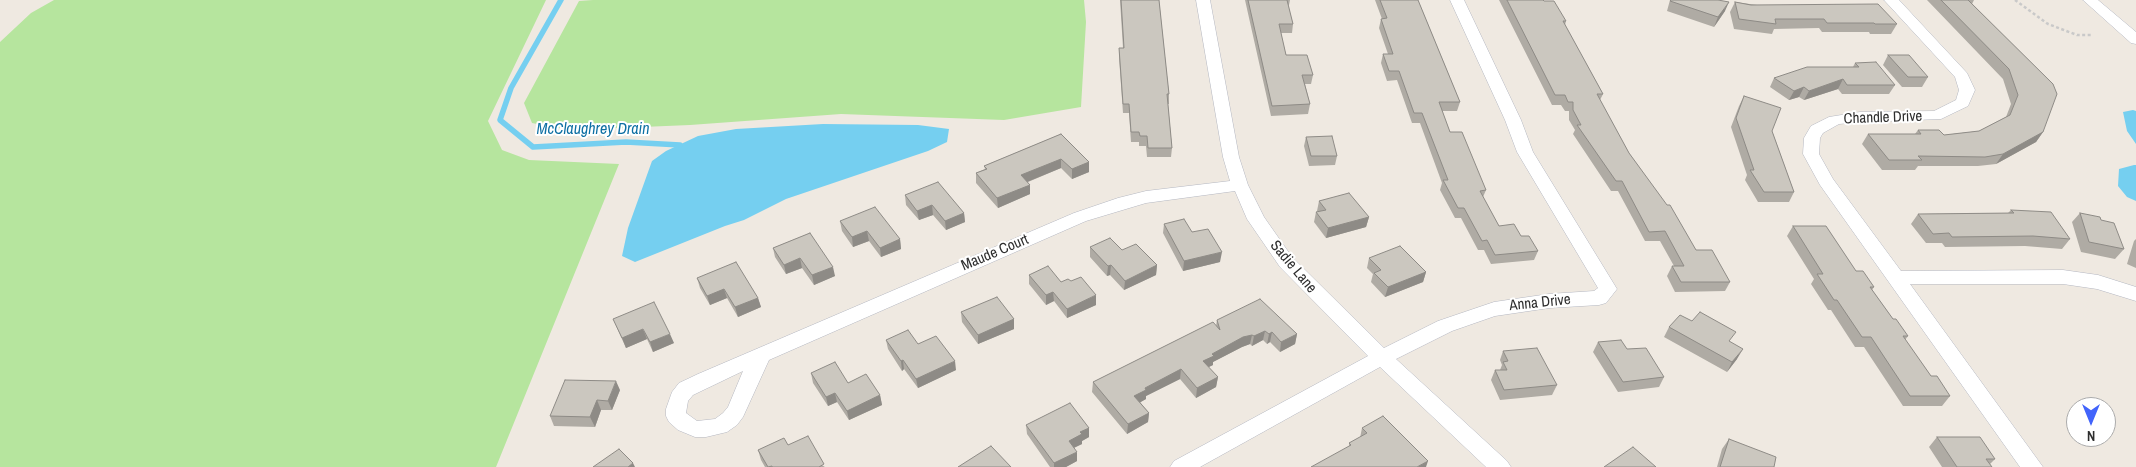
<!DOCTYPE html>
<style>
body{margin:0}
#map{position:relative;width:2136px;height:467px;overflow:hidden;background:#efe9e1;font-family:"Archivo Narrow",sans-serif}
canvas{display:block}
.north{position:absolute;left:2066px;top:397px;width:50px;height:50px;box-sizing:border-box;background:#fff;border:1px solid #ababab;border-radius:50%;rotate:180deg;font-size:14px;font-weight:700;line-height:20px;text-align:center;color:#2e2e2e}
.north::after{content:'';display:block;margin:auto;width:18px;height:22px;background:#4264fb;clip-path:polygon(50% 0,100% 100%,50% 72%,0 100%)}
</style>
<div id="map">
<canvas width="2136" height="467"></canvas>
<div class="north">N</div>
</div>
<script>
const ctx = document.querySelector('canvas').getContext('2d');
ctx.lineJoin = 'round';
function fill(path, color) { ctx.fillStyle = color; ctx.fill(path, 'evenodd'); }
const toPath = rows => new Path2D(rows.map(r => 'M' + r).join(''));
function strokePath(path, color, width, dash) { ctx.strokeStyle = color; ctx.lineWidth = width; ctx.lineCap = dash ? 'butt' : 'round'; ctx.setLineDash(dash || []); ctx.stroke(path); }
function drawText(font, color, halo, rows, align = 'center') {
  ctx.font = font + ' "Archivo Narrow",sans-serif'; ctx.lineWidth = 4; ctx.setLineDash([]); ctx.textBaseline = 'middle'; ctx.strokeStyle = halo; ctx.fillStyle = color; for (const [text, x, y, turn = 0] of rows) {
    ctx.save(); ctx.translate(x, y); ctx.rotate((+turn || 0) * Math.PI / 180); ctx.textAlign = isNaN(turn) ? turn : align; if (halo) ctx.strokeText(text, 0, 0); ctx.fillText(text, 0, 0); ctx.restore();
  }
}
const green = toPath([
 [54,0,546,0,488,121,502,150,529,160,619,164,496,467,0,467,0,42,31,13],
 [593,0,1084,0,1086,22,1081,107,1004,120,841,114,690,125,570,130,532,123,524,103,579,1]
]);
const water = toPath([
 [2133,110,2136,111,2136,144,2127,131,2123,112],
 [823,124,918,125,949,129,947,142,928,151,786,199,744,220,725,226,635,262,622,256,628,228,652,161,666,151,698,136,736,129],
 [2134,165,2136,165,2136,201,2127,197,2118,186,2119,169]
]);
const stream = toPath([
 [561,0,511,88,500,120,533,147,626,142,680,145]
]);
const path = toPath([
 [2015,0,2048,24,2077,35,2092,35]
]);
const street = toPath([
 [1196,0,1210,0,1239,157,1248,185,1264,217,1292,257,1384,348,1438,321,1494,302,1549,294,1594,291,1598,288,1517,152,1505,120,1450,0,1464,0,1521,120,1533,152,1617,289,1606,303,1599,305,1549,308,1495,316,1452,331,1396,359,1507,461,1511,467,1486,467,1380,367,1200,467,1170,467,1174,461,1368,356,1280,267,1247,219,1235,191,1146,203,1086,221,769,360,743,417,737,425,727,432,706,437,695,437,678,430,669,422,666,416,666,409,672,392,679,383,698,374,1074,213,1118,198,1146,191,1230,181,1223,157,1196,0],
 [743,371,728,407,723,413,715,419,697,421,686,413,688,401,693,395,743,371],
 [1884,0,1899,0,1967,73,1975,90,1968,106,1941,119,1860,122,1839,124,1823,133,1820,138,1819,154,1833,179,1901,271,2063,270,2098,275,2136,287,2136,301,2097,289,2063,284,1910,284,2043,467,2020,467,1820,185,1803,154,1804,138,1811,126,1829,117,1860,112,1934,111,1956,100,1959,90,1955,77,1884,0],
 [2083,0,2098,0,2136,32,2136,44,2131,43,2083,0]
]);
const wall = toPath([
 [1120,0,1159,0,1169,94,1169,104,1168,104,1172,148,1171,157,1147,157,1146,146,1139,146,1139,142,1131,142,1129,113,1123,113,1119,57,1119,48,1123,48],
 [1245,0,1290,0,1289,5,1288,5,1293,24,1292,33,1281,33,1286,55,1313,75,1311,84,1305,84,1310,104,1308,114,1271,116],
 [1375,0,1418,0,1460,102,1457,111,1442,111,1450,132,1486,190,1483,197,1499,226,1521,236,1538,251,1534,260,1491,264,1484,250,1478,250,1461,218,1455,218,1440,190,1442,183,1420,123,1412,123,1397,80,1387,81,1381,63,1383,54,1388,54,1379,28,1381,19,1382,19],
 [1499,0,1543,0,1566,21,1565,25,1603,94,1600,100,1629,153,1696,250,1730,282,1725,291,1675,292,1667,276,1672,266,1674,266,1660,241,1645,241,1618,191,1611,191,1573,134,1575,130,1569,120,1569,111,1565,111,1561,105,1552,105],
 [1670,0,1718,0,1725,11,1714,27,1667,11],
 [1927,0,1974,0,1972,4,2053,84,2043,132,2036,142,1996,164,1978,166,1918,166,1915,170,1882,170,1862,144,1868,134,1915,134,1918,130,1944,135,1979,131,2006,117,2011,104,2003,79],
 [1735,2,1897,24,1891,34,1870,34,1869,32,1822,32,1819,28,1774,29,1772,34,1734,29,1730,12],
 [1888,55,1928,77,1922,87,1902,87,1883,65],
 [1855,63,1895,85,1889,94,1842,94,1838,89,1804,100,1799,97,1789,100,1770,87,1774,78,1853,67],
 [1744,96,1772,131,1794,192,1789,202,1758,202,1745,180,1747,175,1731,127,1739,106],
 [1061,134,1089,162,1089,172,1072,179,1061,168,1028,182,1030,194,998,208,976,183,976,173,985,169,984,166],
 [1306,137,1337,156,1335,165,1309,166,1304,146],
 [905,195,964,213,965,222,946,230,933,215,919,220,906,205],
 [1319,201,1369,217,1366,227,1326,238,1314,222,1316,212,1318,212,1317,211],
 [2011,210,2070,239,2062,249,2025,246,1945,247,1942,243,1926,243,1911,224,1918,214,2008,213],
 [2080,213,2101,220,2124,249,2115,259,2081,252,2072,222],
 [840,221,900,239,901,249,881,257,869,241,853,247,842,231],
 [1164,224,1192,232,1220,262,1183,271,1163,233],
 [1793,226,1856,271,1874,287,1872,290,1893,319,1908,336,1905,340,1931,376,1950,396,1942,406,1903,406,1864,347,1855,347,1831,310,1828,310,1811,284,1814,279,1787,236],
 [810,233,835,276,814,285,802,268,786,274,775,257,773,248],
 [2136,239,2136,268,2127,264,2134,241],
 [1090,247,1122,250,1157,265,1156,275,1124,290,1110,275,1107,276,1090,257],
 [1369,258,1426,272,1423,282,1385,297,1371,282,1373,274,1367,268],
 [1029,275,1061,282,1071,281,1096,305,1067,318,1054,301,1046,305,1029,284],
 [697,278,758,298,761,307,738,317,727,298,710,305,700,288],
 [961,312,1014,319,1014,329,978,344,962,322],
 [613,319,674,343,653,352,647,339,626,348],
 [1217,320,1297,334,1295,344,1280,352,1270,342,1267,344,1263,340,1252,346,1250,344,1242,347,1213,362,1213,365,1208,367,1218,377,1216,387,1196,398,1180,379,1146,396,1146,399,1140,402,1149,413,1148,422,1127,434,1092,392,1093,382,1216,326],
 [1669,327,1730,342,1737,359,1727,372,1664,337],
 [886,340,918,344,956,370,918,388,904,369,902,371,888,349],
 [1598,342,1627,349,1664,377,1659,387,1618,392,1593,352],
 [1503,351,1557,385,1552,395,1500,400,1491,380,1495,370,1500,370,1502,365,1500,360],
 [811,373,848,383,880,395,882,405,849,420,837,402,828,406,813,383],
 [620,390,612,410,601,410,595,427,554,426,550,416],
 [1026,425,1089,428,1089,437,1082,441,1082,444,1074,448,1077,461,1066,467,1050,467,1027,434],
 [1362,428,1426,467,1349,446,1349,443,1360,438],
 [1937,437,1995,459,1990,464,1992,467,1942,467,1929,447],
 [1729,439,1774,467,1717,467,1722,449],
 [788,445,825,467,765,467,761,460,758,450]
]);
const shadedWall = toPath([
 [1729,2,1725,11,1714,27,1718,17],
 [1843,79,1838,89,1804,100,1809,91],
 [1804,87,1799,97,1789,100,1794,91],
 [2043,132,2036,142,1996,164,2003,154],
 [1061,159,1061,168,1022,184,1021,175],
 [1089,162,1089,172,1072,179,1072,169],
 [1030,185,1030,194,998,208,997,198],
 [932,205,933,215,919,220,917,211],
 [964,213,965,222,946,230,945,221],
 [1369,217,1366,227,1326,238,1328,228],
 [867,231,869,241,853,247,852,237],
 [900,239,901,249,881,257,880,248],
 [1222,252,1220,262,1183,271,1184,261],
 [800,258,802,268,786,274,784,265],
 [1111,265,1110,275,1107,276,1108,266],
 [1157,265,1156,275,1124,290,1125,281],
 [833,267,835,276,814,285,812,275],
 [1426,272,1423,282,1385,297,1388,287],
 [724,289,727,298,710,305,707,296],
 [1053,292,1054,301,1046,305,1046,295],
 [1096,295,1096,305,1067,318,1067,309],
 [758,298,761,307,738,317,735,307],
 [1014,319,1014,329,978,344,978,335],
 [643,329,647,339,626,348,622,338],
 [1265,331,1263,340,1252,346,1254,336],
 [1272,332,1270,342,1267,344,1269,334],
 [670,334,674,343,653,352,650,342],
 [1297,334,1295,344,1280,352,1281,342],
 [1252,335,1250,344,1242,347,1213,362,1213,365,1201,371,1203,361,1212,354,1243,337],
 [1743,349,1737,359,1727,372,1732,362],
 [903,360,904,369,902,371,901,361],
 [955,361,956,370,918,388,916,379],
 [1181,369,1180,379,1146,396,1146,399,1134,406,1134,396,1145,388],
 [1218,377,1216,387,1196,398,1197,388],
 [616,381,620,390,612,410,608,401],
 [835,393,837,402,828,406,826,397],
 [880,395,882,405,849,420,847,411],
 [597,400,601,410,595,427,590,417],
 [1149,413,1148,422,1127,434,1128,424],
 [1089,428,1089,437,1082,441,1082,444,1069,450,1069,441,1080,432],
 [1077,452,1077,461,1066,467,1054,467,1054,463],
 [1428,461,1426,467,1417,467],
 [633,463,635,467,628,467]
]);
const building = toPath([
 [1121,0,1159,0,1169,94,1167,94,1172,148,1148,148,1147,136,1140,136,1139,132,1131,132,1129,104,1123,104,1119,48,1124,48,1121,0],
 [1248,0,1287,0,1293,24,1279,24,1286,55,1307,55,1313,75,1302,75,1310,104,1272,106,1248,0],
 [1380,0,1418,0,1460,102,1439,102,1450,132,1462,132,1486,190,1480,191,1499,226,1514,224,1521,236,1529,236,1538,251,1495,255,1487,240,1482,241,1464,208,1458,208,1443,180,1448,180,1422,113,1414,113,1399,71,1389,71,1383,54,1393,54,1381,19,1387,18,1380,0],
 [1507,0,1543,0,1544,1,1554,1,1566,21,1563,21,1603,94,1597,94,1629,153,1667,205,1670,205,1696,250,1712,250,1730,282,1681,282,1672,266,1684,266,1665,231,1649,232,1622,181,1616,181,1577,125,1581,125,1573,110,1573,102,1568,102,1565,95,1555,95,1507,0],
 [1671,0,1718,0,1729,2,1718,17,1670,1,1671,0],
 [1941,0,1968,0,2053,84,2057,94,2043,132,2003,154,1985,157,1918,156,1922,160,1889,160,1868,134,1921,134,1918,130,1939,130,1944,135,1979,131,2010,115,2018,95,2009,69,1941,0],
 [1735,2,1751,5,1878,4,1897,24,1875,24,1874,23,1827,23,1824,19,1775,19,1776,24,1739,19,1735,2],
 [1888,55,1909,55,1928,77,1908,77,1888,55],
 [1876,62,1895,85,1847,85,1843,79,1809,91,1804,87,1794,91,1774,78,1807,67,1859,67,1855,63,1876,62],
 [1744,96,1781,108,1772,131,1794,192,1764,192,1750,170,1754,170,1736,118,1744,96],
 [1061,134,1089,162,1072,169,1061,159,1021,175,1030,185,997,198,976,173,987,169,984,166,1061,134],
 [1332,136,1337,156,1311,156,1306,137,1332,136],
 [938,182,964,213,945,221,932,205,917,211,905,195,938,182],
 [1349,193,1369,217,1328,228,1316,212,1326,210,1319,201,1349,193],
 [875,207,900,239,880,248,867,231,852,237,840,221,875,207],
 [2011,210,2051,212,2070,239,2033,236,1952,237,1949,233,1933,234,1918,214,2014,213,2011,210],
 [2080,213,2100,217,2101,220,2114,223,2124,249,2089,242,2080,213],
 [1184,219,1192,232,1208,229,1222,252,1184,261,1164,224,1184,219],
 [1793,226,1826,226,1856,271,1863,271,1874,287,1870,287,1893,319,1896,319,1908,336,1903,336,1931,376,1937,376,1950,396,1910,396,1871,337,1862,337,1837,300,1834,300,1817,274,1823,274,1793,226],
 [810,233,833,267,812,275,800,258,784,265,773,248,810,233],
 [1110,238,1122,250,1136,244,1157,265,1125,281,1111,265,1108,266,1090,247,1110,238],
 [1400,246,1426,272,1388,287,1374,273,1381,270,1369,258,1400,246],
 [736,262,758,298,735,307,724,289,707,296,697,278,736,262],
 [1048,266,1061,282,1068,279,1071,281,1081,277,1096,295,1067,309,1053,292,1046,295,1029,275,1048,266],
 [997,297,1014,319,978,335,961,312,997,297],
 [1260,299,1297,334,1281,342,1272,332,1269,334,1265,331,1254,336,1252,335,1243,337,1212,354,1214,356,1203,361,1218,377,1197,388,1181,369,1145,388,1146,390,1134,396,1149,413,1128,424,1093,382,1213,322,1220,330,1217,320,1260,299],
 [654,302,670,334,650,342,643,329,622,338,613,319,654,302],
 [1700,312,1736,332,1729,341,1743,349,1732,362,1669,327,1680,315,1692,321,1700,312],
 [908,330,918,344,936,336,955,361,916,379,903,360,901,361,886,340,908,330],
 [1621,340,1627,349,1646,348,1664,377,1623,382,1598,342,1621,340],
 [1537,348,1557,385,1504,390,1495,370,1507,370,1503,362,1508,361,1503,351,1537,348],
 [835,362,848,383,866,374,880,395,847,411,835,393,826,397,811,373,835,362],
 [565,380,616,381,608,401,597,400,590,417,550,416,565,380],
 [1070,403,1089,428,1080,432,1082,434,1069,441,1077,452,1054,463,1026,425,1070,403],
 [1383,416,1428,461,1417,467,1311,467,1351,445,1349,443,1367,433,1362,428,1383,416],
 [808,436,824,464,819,467,772,467,772,466,768,467,758,450,784,438,788,445,808,436],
 [1937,437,1980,437,1995,459,1986,459,1992,467,1957,467,1937,437],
 [1729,439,1776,457,1774,467,1720,467,1729,439],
 [991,446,1011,467,958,467,991,446],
 [1633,447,1656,467,1604,467,1633,447],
 [619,449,633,463,628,467,593,467,619,449]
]);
const streetNames = [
 ["Chandle Drive",1883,118,-2],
 ["Maude Court",995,253,-23],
 ["Sadie Lane",1293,267,50],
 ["Anna Drive",1540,303,-6]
];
const waterNames = [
 ["McClaughrey Drain",593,130]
];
fill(green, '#b6e59e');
fill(water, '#75cff0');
strokePath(stream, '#75cff0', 5.5);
strokePath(street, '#b4b7c1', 1);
strokePath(path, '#c9c9c9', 2.5, [3, 2.5]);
fill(street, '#fff');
fill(wall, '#afaba4');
fill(shadedWall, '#8e8b86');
fill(building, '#cbc7bf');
strokePath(building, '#8e8b86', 1);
drawText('15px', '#2e2e2e', '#fff', streetNames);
drawText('italic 16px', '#0d6fa3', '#fff', waterNames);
</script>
